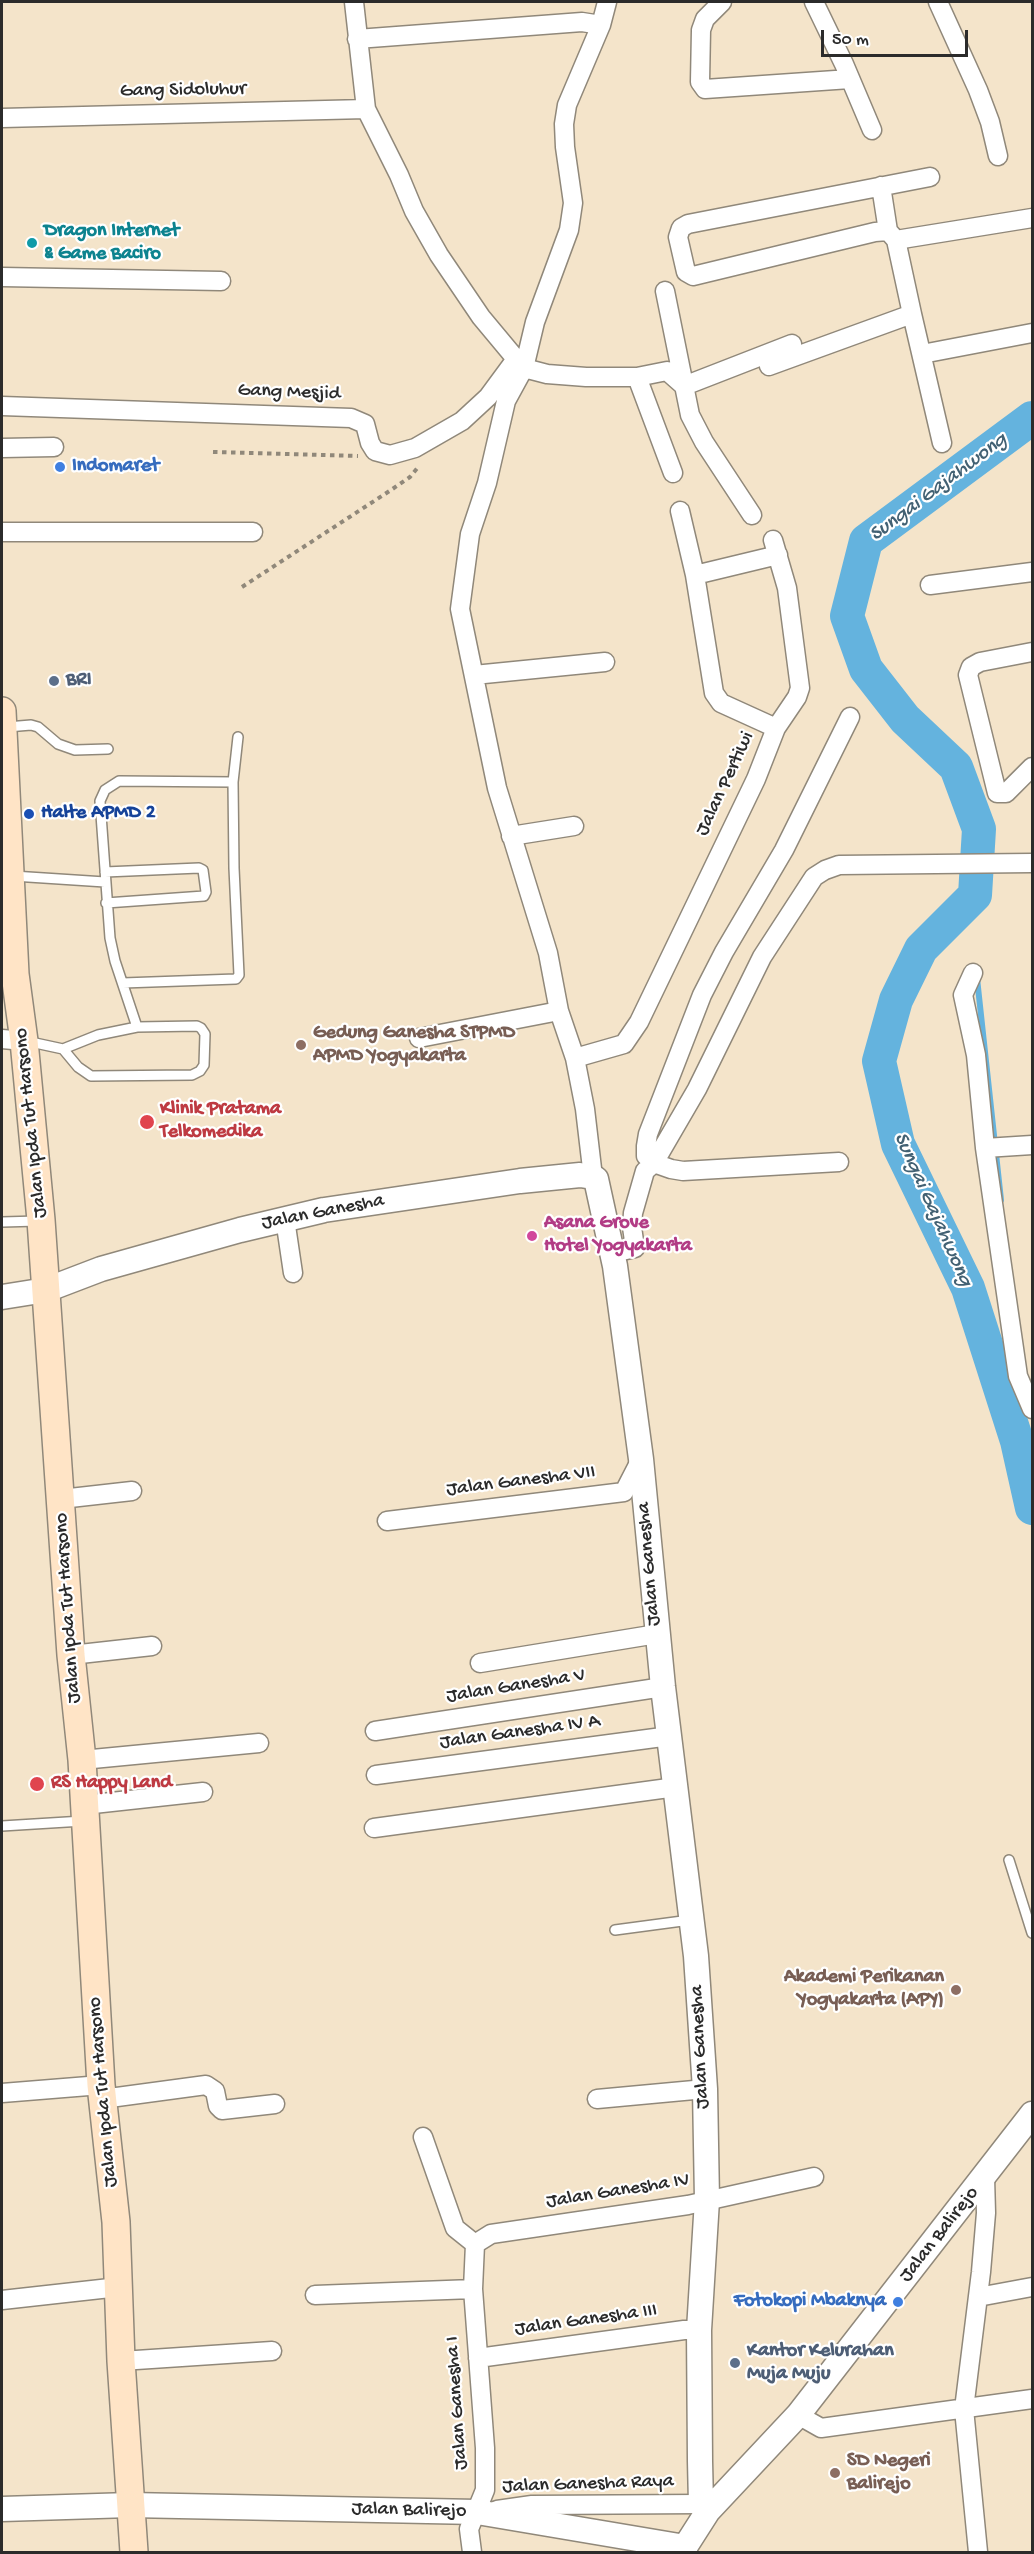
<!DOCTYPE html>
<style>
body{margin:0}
#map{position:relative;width:1034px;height:2554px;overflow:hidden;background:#f4e4ca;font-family:"Gochi Hand",sans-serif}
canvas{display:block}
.frame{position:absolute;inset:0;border:3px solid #2b2b2b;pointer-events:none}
.scale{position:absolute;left:821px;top:30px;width:147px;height:27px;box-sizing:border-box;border:3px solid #2b2b2b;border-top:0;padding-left:8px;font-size:18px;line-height:21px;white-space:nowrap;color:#2b2b2b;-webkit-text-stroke:4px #fff;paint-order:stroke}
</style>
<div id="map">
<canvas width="1034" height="2554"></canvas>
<div class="frame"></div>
<div class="scale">50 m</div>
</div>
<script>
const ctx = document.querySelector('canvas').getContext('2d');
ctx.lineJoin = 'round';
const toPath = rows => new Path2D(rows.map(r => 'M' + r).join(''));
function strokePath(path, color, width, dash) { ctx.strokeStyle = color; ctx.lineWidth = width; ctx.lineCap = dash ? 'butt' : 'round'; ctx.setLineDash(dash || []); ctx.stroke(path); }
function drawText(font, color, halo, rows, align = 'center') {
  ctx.font = font + ' "Gochi Hand",sans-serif'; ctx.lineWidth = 4.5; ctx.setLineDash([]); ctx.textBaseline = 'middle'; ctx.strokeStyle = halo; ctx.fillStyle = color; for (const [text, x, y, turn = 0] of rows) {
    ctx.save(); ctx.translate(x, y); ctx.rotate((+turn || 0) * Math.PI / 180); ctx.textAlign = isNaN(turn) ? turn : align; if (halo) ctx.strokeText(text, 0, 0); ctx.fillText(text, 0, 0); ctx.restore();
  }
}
const stream = toPath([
 [977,978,1001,1200]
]);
const river = toPath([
 [1032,418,866,541,847,616,866,669,905,719,956,767,979,829,975,895,921,949,896,1000,879,1061,898,1144,968,1288,1017,1441,1032,1508]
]);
const path = toPath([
 [213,452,358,456],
 [242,587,391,490,410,477,419,466]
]);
const service = toPath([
 [7,727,31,725,38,727,58,744,75,750,108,749],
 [105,872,199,868,203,870,206,892,204,896,106,903],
 [13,876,105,882],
 [123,983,236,979,239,975,234,868,233,782,238,737],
 [137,1027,115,961,110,938,100,801,105,790,119,781,233,782],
 [26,1041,63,1049,98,1035,137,1027,197,1026,201,1028,205,1034,204,1065,200,1071,192,1075,91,1076,78,1067,63,1049],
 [2,1222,38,1221],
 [2,1826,83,1821],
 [1009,1860,1032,1933],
 [615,1930,690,1920]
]);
const minor = toPath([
 [354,2,366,109,399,175,414,211,439,255,481,317,516,359,524,368,547,374,586,377,637,377,667,371,684,386],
 [722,2,705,19,701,30,700,82,705,89,850,79],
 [814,2,844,64,872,130],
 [938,2,978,90,990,122,998,156],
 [357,39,582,22,601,25],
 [2,118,366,109],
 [881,186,888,231],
 [896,240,1032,218],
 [2,277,221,281],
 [665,291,690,415,704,442,752,515],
 [912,314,942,443],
 [922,354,1032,333],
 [769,366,912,314,896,240,888,231,875,232,693,276,686,272,678,237,681,228,688,224,930,177],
 [637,377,673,473],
 [684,386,792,344],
 [2,406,351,418,365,424,370,443,375,451,390,455,415,448,462,421,488,397,516,359],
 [2,448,54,447],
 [2,532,253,532],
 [773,540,787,588,800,688,797,697,776,728],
 [695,575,778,555],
 [930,585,1032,572],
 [1032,652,980,662,971,667,968,675,997,793,1006,793,1032,767],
 [474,675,605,662],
 [511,836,574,826],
 [973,973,963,995,976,1055,985,1148,1018,1376,1032,1409],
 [419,1038,559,1011],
 [2,1039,24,1041],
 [575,1058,624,1044,639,1022,756,779,776,728,721,703,714,693,695,575,680,511],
 [985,1148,1032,1145],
 [839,1162,683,1171,671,1169,654,1163,646,1156,646,1146,648,1134,702,995,724,952,784,850,850,717],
 [593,1177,585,1109,575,1058,559,1011,548,953,497,788,460,609,470,534,487,483,506,401,524,368,535,322,569,230,573,203,565,147,564,124,567,105,601,25,607,2],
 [285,1219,293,1273],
 [613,1253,635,1248,632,1227,633,1213,645,1171,654,1163,697,1089,762,957,814,877,825,870,839,865,1032,863],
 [61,1499,132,1491],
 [387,1521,624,1492,641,1459],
 [71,1655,152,1646],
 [480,1663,657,1634],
 [375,1731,663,1687],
 [82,1760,259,1743],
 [376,1775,670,1736],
 [84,1805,203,1792],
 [374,1828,676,1787],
 [2,2093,101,2085],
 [102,2099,206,2085,215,2091,218,2106,222,2110,275,2104],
 [597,2099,705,2089],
 [423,2137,455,2228,475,2244],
 [315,2295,473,2289],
 [978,2297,1032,2287],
 [2,2300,119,2287],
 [478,2358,684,2330,699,2330],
 [121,2361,272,2351],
 [798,2415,821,2428,1032,2399],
 [497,2510,532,2505,701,2504],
 [472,2552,469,2529,485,2490,485,2448,473,2289,475,2244,491,2234,688,2205,814,2177],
 [978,2552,964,2409,981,2272,986,2213,985,2177]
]);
const tertiary = toPath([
 [2,1297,46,1290,101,1269,240,1230,324,1210,520,1181,580,1175,593,1177,596,1179,615,1266,641,1459,663,1687,696,1956,705,2089,707,2200,699,2330,700,2461,701,2504,708,2511],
 [2,2509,130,2505,477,2512,685,2547],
 [685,2552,685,2547,708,2511,798,2415,1032,2114]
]);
const secondary = toPath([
 [2,711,15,974,24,1041,41,1220,71,1655,82,1760,101,2085,116,2222,121,2361,134,2552]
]);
const markers = [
 [32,243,6,"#0f9aa8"],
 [60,467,6,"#3f7fe0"],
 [54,681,6,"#5c6f8a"],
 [29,814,6,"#1a4fb4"],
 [301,1045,6,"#8d6e63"],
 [147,1122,8,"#e0444e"],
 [532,1236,6,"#d1479c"],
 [37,1784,8,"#e0444e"],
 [956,1990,6,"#8d6e63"],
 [898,2302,6,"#3f7fe0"],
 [735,2363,6,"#5c6f8a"],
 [835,2473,6,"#8d6e63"]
];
const streetNames = [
 ["Gang Sidoluhur",183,91,-1],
 ["Gang Mesjid",289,393,2],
 ["Jalan Pertiwi",726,784,-65],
 ["Jalan Ipda Tut Harsono",32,1123,-96],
 ["Jalan Ganesha",323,1213,-11],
 ["Jalan Ganesha VII",521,1482,-7],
 ["Jalan Ganesha",650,1564,-95],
 ["Jalan Ipda Tut Harsono",69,1608,-94],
 ["Jalan Ganesha V",516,1687,-9],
 ["Jalan Ganesha IV A",520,1733,-8],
 ["Jalan Ganesha",701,2047,-93],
 ["Jalan Ipda Tut Harsono",104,2092,-95],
 ["Jalan Ganesha IV",618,2192,-9],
 ["Jalan Balirejo",940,2235,-52],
 ["Jalan Ganesha III",586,2321,-8],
 ["Jalan Ganesha I",458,2403,-94],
 ["Jalan Ganesha Raya",588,2485,-2],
 ["Jalan Balirejo",409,2511,1]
];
const cultureNames = [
 ["Dragon Internet",44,232],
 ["& Game Baciro",44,255]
];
const shopNames = [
 ["Indomaret",72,467],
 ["Fotokopi Mbaknya",886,2302,"right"]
];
const serviceNames = [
 ["BRI",66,681],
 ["Kantor Kelurahan",747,2352],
 ["Muja Muju",747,2375]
];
const transitNames = [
 ["Halte APMD 2",41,814]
];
const educationNames = [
 ["Gedung Ganesha STPMD",313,1034],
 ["APMD Yogyakarta",313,1057],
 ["Akademi Perikanan",944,1978,"right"],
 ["Yogyakarta (APY)",944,2001,"right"],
 ["SD Negeri",847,2462],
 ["Balirejo",847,2485]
];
const healthNames = [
 ["Klinik Pratama",160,1110],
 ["Telkomedika",160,1133],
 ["RS Happy Land",51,1784]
];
const hotelNames = [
 ["Asana Grove",544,1224],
 ["Hotel Yogyakarta",544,1247]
];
const waterNames = [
 ["Sungai Gajahwong",939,488,-37],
 ["Sungai Gajahwong",932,1210,66]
];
strokePath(stream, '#64b3de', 6);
strokePath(river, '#64b3de', 34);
strokePath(service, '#90887a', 12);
strokePath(minor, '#90887a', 21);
strokePath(tertiary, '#90887a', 27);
strokePath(secondary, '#90887a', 30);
strokePath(path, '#90887a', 4, [4.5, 4.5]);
strokePath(service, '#fff', 9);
strokePath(minor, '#fff', 18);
strokePath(tertiary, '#fff', 24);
strokePath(secondary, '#ffe4c6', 27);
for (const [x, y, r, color] of markers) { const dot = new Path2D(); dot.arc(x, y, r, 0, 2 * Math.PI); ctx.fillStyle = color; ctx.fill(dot); strokePath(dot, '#fff', 2); }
drawText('20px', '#2b2b2b', '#fff', streetNames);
drawText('bold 20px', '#0d838f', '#fff', cultureNames, 'left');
drawText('bold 20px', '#366cbe', '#fff', shopNames, 'left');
drawText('bold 20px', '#4e5e75', '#fff', serviceNames, 'left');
drawText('bold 20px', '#164399', '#fff', transitNames, 'left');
drawText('bold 20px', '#785e54', '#fff', educationNames, 'left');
drawText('bold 20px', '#be3a42', '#fff', healthNames, 'left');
drawText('bold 20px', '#b23c85', '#fff', hotelNames, 'left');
drawText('italic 21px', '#426173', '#fff', waterNames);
</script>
